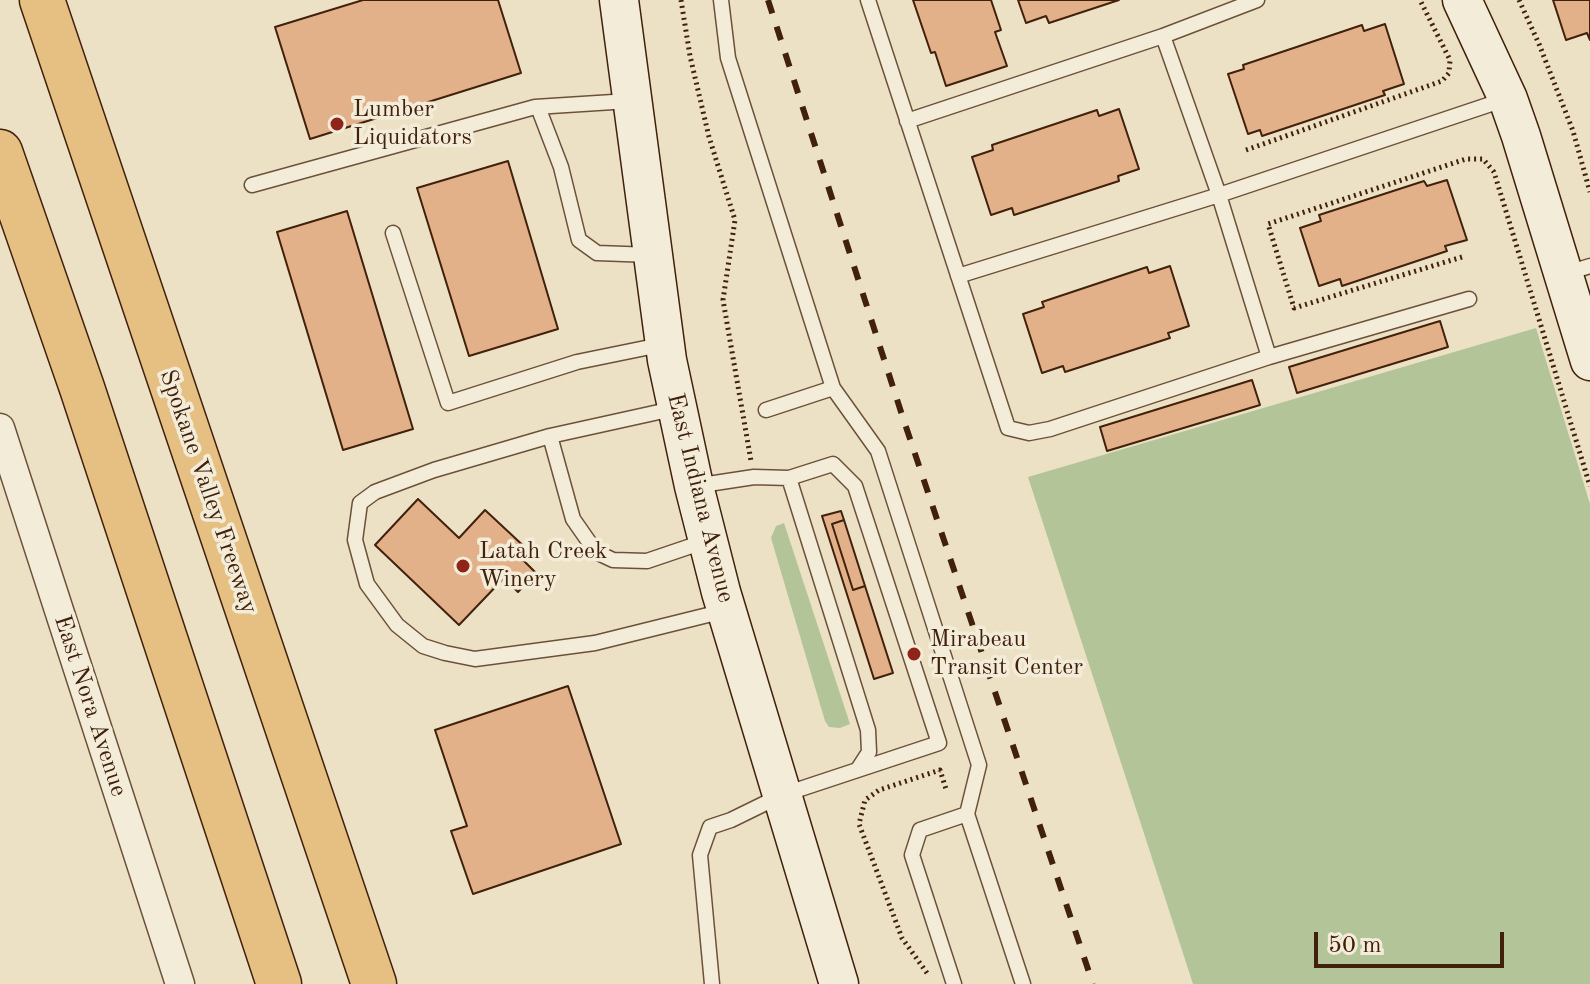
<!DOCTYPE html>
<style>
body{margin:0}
#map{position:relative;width:1590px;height:984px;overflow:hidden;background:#ece1c5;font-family:"Old Standard TT",serif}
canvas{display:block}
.scale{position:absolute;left:1314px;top:932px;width:190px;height:36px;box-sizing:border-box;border:4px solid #41210c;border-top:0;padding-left:10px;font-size:24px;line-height:28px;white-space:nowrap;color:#41210c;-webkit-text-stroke:6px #f3ecd9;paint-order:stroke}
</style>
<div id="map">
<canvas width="1590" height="984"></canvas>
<div class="scale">50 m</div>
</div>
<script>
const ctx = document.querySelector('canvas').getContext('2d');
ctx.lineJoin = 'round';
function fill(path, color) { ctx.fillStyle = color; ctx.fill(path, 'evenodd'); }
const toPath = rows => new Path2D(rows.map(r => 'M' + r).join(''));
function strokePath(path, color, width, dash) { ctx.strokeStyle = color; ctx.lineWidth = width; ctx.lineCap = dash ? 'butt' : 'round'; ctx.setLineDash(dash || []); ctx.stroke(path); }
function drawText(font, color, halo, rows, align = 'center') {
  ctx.font = font + ' "Old Standard TT",serif'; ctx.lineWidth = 7; ctx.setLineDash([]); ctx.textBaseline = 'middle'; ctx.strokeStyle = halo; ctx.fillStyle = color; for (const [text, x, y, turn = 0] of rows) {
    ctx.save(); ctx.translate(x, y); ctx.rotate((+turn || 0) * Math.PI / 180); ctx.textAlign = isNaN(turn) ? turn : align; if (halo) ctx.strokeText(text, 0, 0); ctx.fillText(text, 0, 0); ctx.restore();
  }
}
const green = toPath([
 [1536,328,1590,504,1590,984,1193,984,1028,477],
 [784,523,850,724,840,728,829,727,825,721,771,538,776,526]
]);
const building = toPath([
 [363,0,498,0,521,73,310,139,275,27,363,0],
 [913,0,991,0,1001,30,995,32,1007,66,946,86,935,52,931,53,913,0],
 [1018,0,1119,0,1049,23,1046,16,1026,23,1018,0],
 [1553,0,1590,0,1590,40,1587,33,1566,40,1553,0],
 [1385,24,1404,84,1383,91,1385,95,1262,136,1260,130,1248,134,1228,74,1244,69,1243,65,1362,25,1364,31,1385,24],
 [1119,109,1139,169,1118,176,1119,181,1014,215,1012,208,991,215,972,157,993,150,992,145,1097,110,1099,116,1119,109],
 [508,161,558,329,469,356,417,188,508,161],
 [1447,180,1467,240,1445,246,1447,251,1342,286,1340,279,1319,286,1300,228,1321,221,1319,215,1424,181,1427,186,1447,180],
 [347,211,413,429,343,450,277,232,347,211],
 [1170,266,1189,326,1168,333,1170,338,1065,372,1063,366,1042,373,1023,314,1044,307,1042,302,1147,267,1149,273,1170,266],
 [1440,321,1448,347,1297,393,1289,367,1440,321],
 [1252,380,1260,405,1107,451,1100,427,1252,380],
 [418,499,459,538,485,510,529,551,522,559,536,573,518,592,504,578,459,625,375,545,418,499],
 [841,511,844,520,832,524,853,590,865,586,893,673,874,679,822,516,841,511],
 [844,520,865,586,853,590,832,524,844,520],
 [568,686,621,844,473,894,451,831,467,826,435,730,568,686]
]);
const path = toPath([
 [681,0,690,56,709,137,735,220,723,300,751,461],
 [1519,0,1539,44,1573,131,1590,192],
 [1246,150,1442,81,1449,73,1450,60,1420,0],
 [1462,257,1294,308,1268,224,1466,159,1483,159,1494,172,1590,486],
 [927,973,902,938,859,824,865,800,879,790,940,770,946,789]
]);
const lane = toPath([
 [721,0,728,58,833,388,878,451,979,765,967,814,1023,984],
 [868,0,1008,428,1029,433,1050,429,1269,357,1219,195,1163,36,907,121],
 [1163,36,1257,0],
 [538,107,561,167,579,240,597,253,652,255],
 [252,185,535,107,629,101],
 [393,233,448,403,577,362,665,344],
 [1564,274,1590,266],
 [958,276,1219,195,1506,99],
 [1269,357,1469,299],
 [677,408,550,436,434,470,375,492,360,503,355,540,367,584,397,625,423,646,445,653,475,659,595,643,724,611],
 [766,410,833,388],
 [550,436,573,519,596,552,613,560,647,561,706,541],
 [789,478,868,730,869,752,858,769],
 [695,486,754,477,789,478,833,464,855,486,939,743,782,795,731,820,710,827,700,855,712,984],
 [954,984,912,855,920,830,967,814]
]);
const street = toPath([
 [0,428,180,984]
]);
const secondary = toPath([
 [619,0,667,360,694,486,721,592,839,984],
 [1462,0,1508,99,1521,136,1590,361]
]);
const highway = toPath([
 [42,0,374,984],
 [0,152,82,388,279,984]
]);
const rail = toPath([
 [768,0,903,418,1093,984]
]);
const markers = [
 [337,124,8,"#8f2418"],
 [463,566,8,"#8f2418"],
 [914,654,8,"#8f2418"]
];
const poiNames = [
 ["Lumber",353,110],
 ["Liquidators",353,138],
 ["Latah Creek",479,552],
 ["Winery",479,580],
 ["Mirabeau",930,640],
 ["Transit Center",930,668]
];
const streetNames = [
 ["Spokane Valley Freeway",208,492,71],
 ["East Indiana Avenue",700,498,76],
 ["East Nora Avenue",90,706,72]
];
fill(green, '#b3c498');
fill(building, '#e2b089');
strokePath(building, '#41210c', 2);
strokePath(lane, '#6c513a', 17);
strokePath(street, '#6c513a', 31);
strokePath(secondary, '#41210c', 41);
strokePath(highway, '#41210c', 47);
strokePath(path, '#41210c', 5, [2, 4]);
strokePath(lane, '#f3ecd9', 14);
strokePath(street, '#f3ecd9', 28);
strokePath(secondary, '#f3ecd9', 38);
strokePath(highway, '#e6c082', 44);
strokePath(rail, '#41210c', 6, [14, 14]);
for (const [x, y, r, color] of markers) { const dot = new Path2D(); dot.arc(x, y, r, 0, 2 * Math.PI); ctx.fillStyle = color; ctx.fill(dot); strokePath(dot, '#f3ecd9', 3); }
drawText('24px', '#41210c', '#f3ecd9', poiNames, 'left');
drawText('24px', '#41210c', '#f3ecd9', streetNames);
</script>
